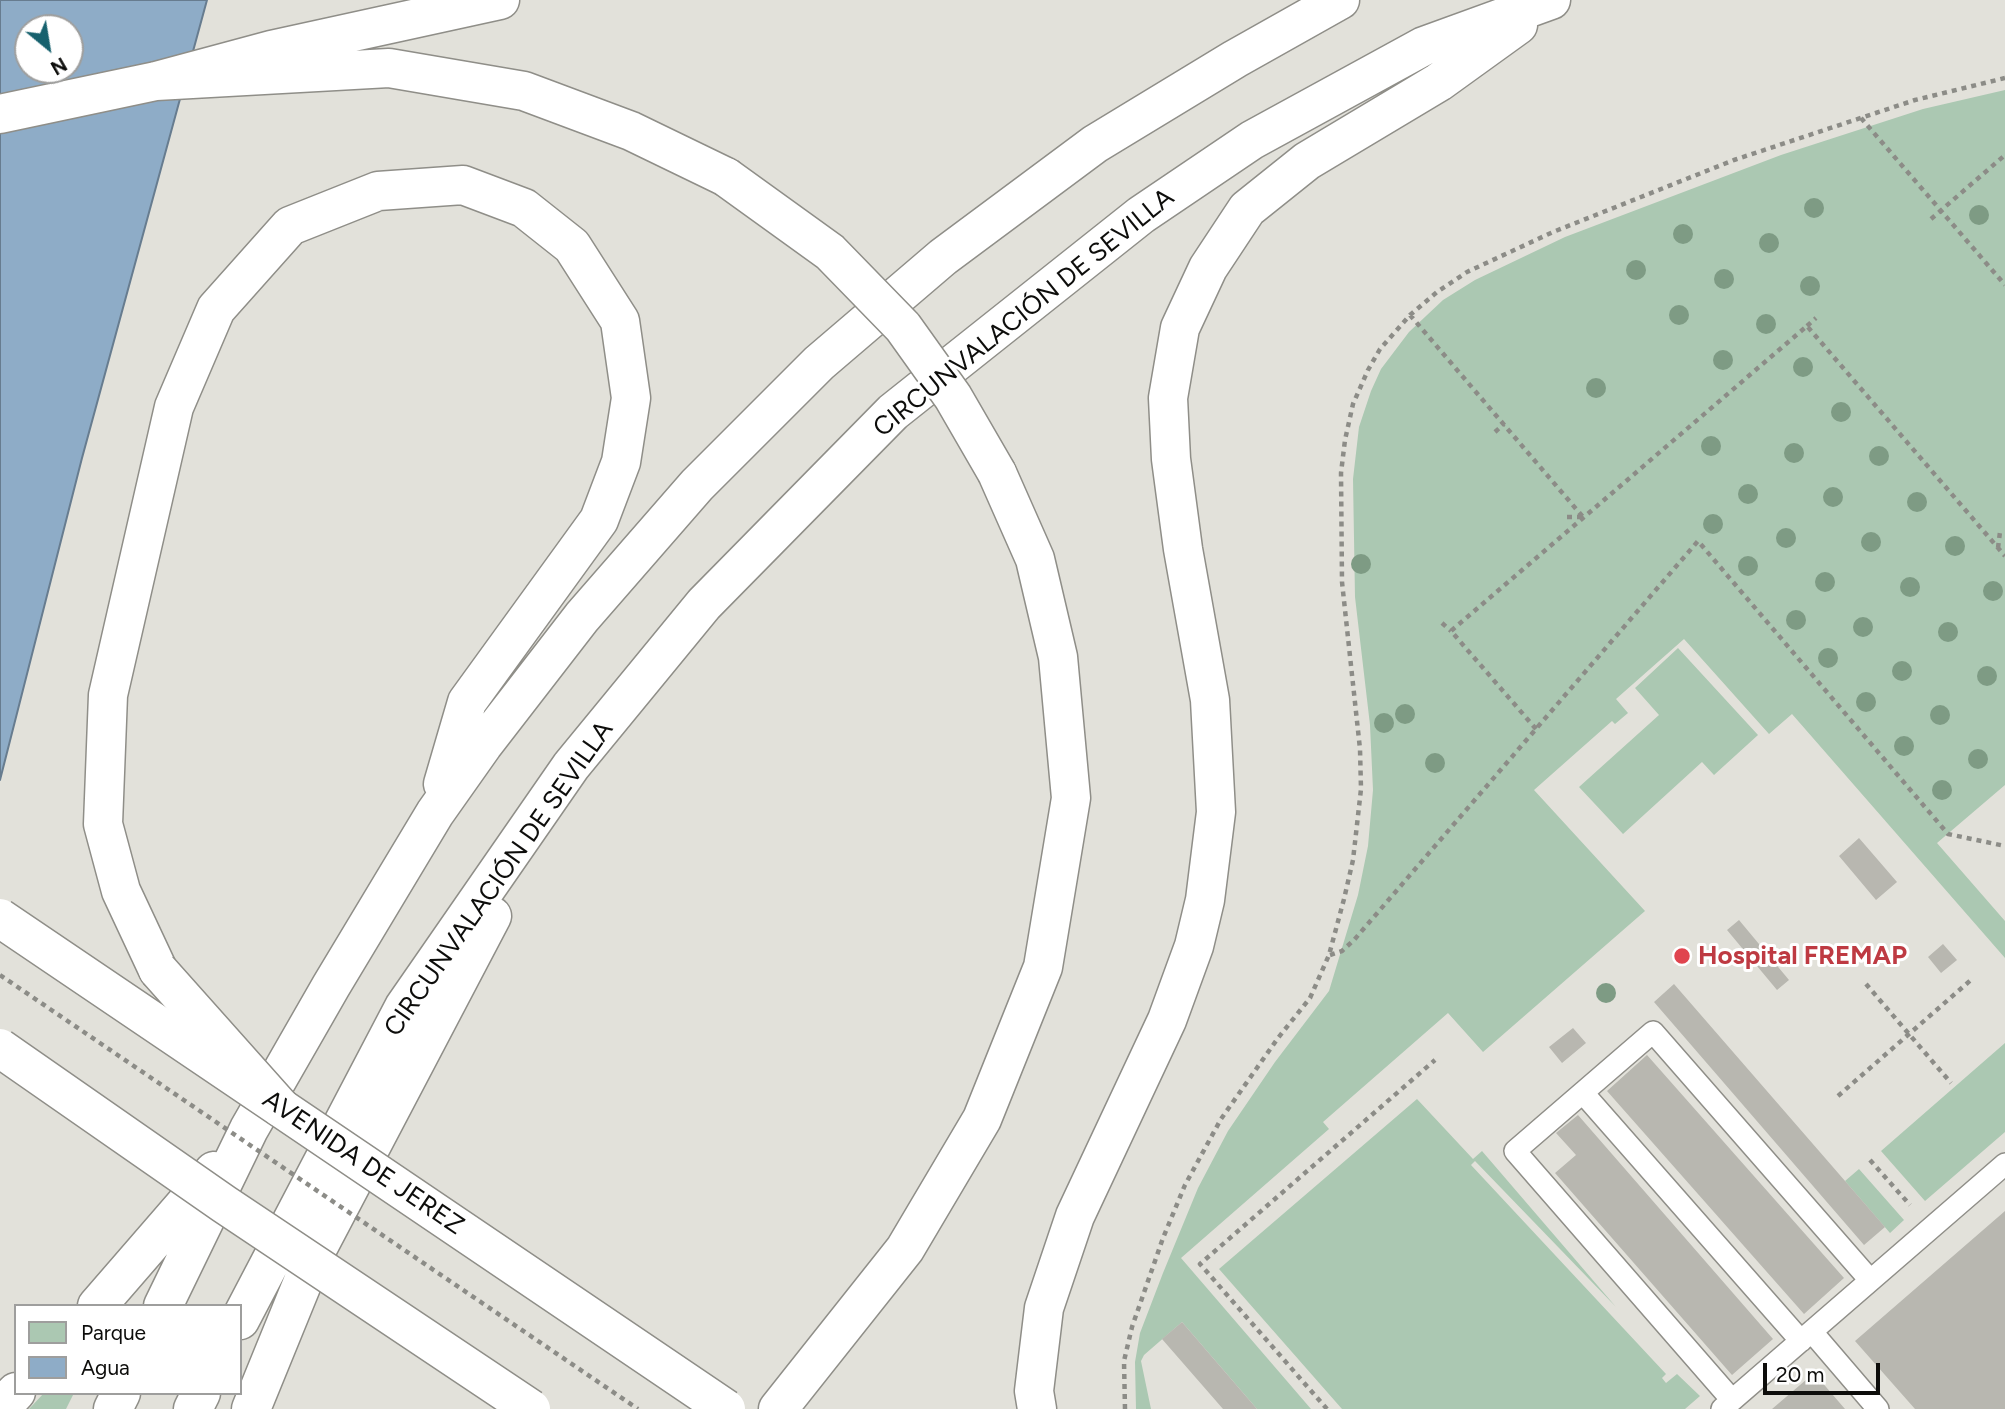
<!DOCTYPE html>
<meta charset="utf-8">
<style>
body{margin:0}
#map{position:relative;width:2005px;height:1409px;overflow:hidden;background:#e2e1da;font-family:Figtree,sans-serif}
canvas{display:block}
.legend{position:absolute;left:14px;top:1304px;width:228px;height:91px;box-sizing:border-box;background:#fff;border:2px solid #9e9e9d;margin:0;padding:9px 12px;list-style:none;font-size:21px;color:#0d0d0b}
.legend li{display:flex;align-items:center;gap:14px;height:35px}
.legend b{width:35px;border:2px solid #9e9e9d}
.north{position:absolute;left:14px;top:14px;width:70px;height:70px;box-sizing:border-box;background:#fff;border:2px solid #9e9e9d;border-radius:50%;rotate:150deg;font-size:19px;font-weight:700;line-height:28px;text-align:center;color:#0d0d0b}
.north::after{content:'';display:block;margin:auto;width:24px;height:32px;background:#16616e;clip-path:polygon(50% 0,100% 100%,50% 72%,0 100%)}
.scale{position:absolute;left:1763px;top:1363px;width:117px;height:32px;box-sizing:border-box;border:4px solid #0d0d0b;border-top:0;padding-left:9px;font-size:21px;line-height:24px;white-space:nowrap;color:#0d0d0b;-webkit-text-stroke:5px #fff;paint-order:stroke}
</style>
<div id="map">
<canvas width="2005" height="1409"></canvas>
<ul class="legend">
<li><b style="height:19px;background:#abc8b2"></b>Parque</li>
<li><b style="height:19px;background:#8eacc7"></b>Agua</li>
</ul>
<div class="north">N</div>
<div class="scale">20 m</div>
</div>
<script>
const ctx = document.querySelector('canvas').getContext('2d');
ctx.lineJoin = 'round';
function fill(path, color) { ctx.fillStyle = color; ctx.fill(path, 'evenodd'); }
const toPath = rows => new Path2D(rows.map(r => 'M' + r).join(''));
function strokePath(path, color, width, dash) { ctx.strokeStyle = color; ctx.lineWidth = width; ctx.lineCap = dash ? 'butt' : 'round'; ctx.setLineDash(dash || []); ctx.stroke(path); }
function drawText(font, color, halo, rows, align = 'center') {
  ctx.font = font + ' Figtree,sans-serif'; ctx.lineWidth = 6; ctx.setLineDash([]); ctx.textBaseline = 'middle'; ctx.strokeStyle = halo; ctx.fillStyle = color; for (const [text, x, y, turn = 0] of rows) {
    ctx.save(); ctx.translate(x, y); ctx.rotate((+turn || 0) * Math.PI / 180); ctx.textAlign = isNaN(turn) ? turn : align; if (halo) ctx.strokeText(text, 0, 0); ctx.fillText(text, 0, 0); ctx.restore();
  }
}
const green = toPath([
 [2005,90,2005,785,1937,843,2005,921,2005,958,1792,714,1769,734,1684,639,1616,699,1628,713,1615,724,1612,721,1534,790,1645,911,1483,1052,1448,1013,1323,1122,1329,1129,1181,1258,1311,1409,1257,1409,1182,1322,1144,1355,1141,1361,1151,1409,1136,1409,1135,1362,1140,1333,1163,1273,1198,1188,1228,1131,1275,1062,1329,991,1358,895,1368,846,1373,790,1370,725,1355,597,1353,479,1359,427,1371,391,1381,369,1409,332,1443,300,1475,280,1565,237,1781,155,1923,109],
 [1678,648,1758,735,1714,775,1702,762,1623,834,1579,787,1659,715,1635,688],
 [2005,1043,2005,1132,1925,1201,1881,1151],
 [1417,1099,1473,1159,1482,1151,1616,1307,1475,1161,1471,1165,1666,1374,1662,1378,1666,1383,1677,1374,1700,1396,1685,1409,1342,1409,1219,1269],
 [1859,1169,1904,1220,1890,1233,1845,1181],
 [44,1393,74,1393,66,1409,29,1409]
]);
const water = toPath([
 [0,0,207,0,82,458,0,780,0,0],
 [28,28,70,28,70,70,28,70,28,28]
]);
const building = toPath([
 [1859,838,1897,882,1876,900,1839,856],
 [1739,920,1789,980,1777,990,1727,930],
 [1943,944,1957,960,1941,973,1928,957],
 [1674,984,1885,1227,1864,1245,1654,1002],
 [1573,1028,1586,1043,1562,1063,1549,1047],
 [1647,1055,1844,1278,1804,1314,1607,1091],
 [1578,1115,1773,1339,1732,1375,1555,1173,1576,1155,1556,1133],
 [2005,1211,2005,1409,1915,1409,1855,1341],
 [1182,1322,1257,1409,1223,1409,1162,1339],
 [1814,1373,1845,1409,1772,1409]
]);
const path = toPath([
 [1861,118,2005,285],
 [1931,219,2005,155],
 [1410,315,1583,517],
 [1807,326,1816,318],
 [1495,432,1504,424],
 [1567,517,1583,517],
 [1998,548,2000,532],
 [1442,623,1451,631],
 [1536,729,1451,631,1807,326,2005,556],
 [1330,955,1342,951,1354,940,1698,541,1948,834,2005,846],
 [1866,984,1951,1083],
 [1838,1096,1972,979],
 [1870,1160,1910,1205],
 [1125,1409,1124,1361,1132,1327,1163,1238,1185,1185,1221,1119,1278,1038,1310,998,1329,955,1344,899,1353,860,1361,789,1360,749,1342,582,1341,473,1345,440,1353,404,1368,370,1380,349,1410,315,1437,292,1467,272,1553,232,1734,160,1915,100,2005,78],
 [1327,1409,1200,1264,1435,1060]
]);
const service = toPath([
 [1583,1093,1801,1341],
 [1812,1332,1878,1409],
 [1732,1400,1515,1151,1653,1032,1870,1280],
 [1722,1409,2005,1164]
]);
const motorway = toPath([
 [156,81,389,68,524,91,631,131,726,177],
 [0,114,156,81,271,50,500,0],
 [158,970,121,891,103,824,108,695,174,407,216,309,290,226,378,191,463,185,524,208,572,246,620,321,631,398,621,462,599,520,467,702,443,784],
 [97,1306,214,1171],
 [163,1306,249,1129,331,986,435,813,483,745,582,617,697,485,819,363,943,257,1095,144,1235,59,1340,0],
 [240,1320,404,1007,571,766,704,604,893,412,1141,215,1252,140,1424,46,1551,0],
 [0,1409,16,1392],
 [113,1409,121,1393],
 [193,1409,201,1393],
 [251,1409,313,1257,492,916],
 [778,1409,905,1249,982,1119,1043,967,1071,798,1058,657,1035,559,997,473],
 [1037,1409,1034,1391,1044,1308,1075,1216,1167,1020,1194,946,1205,900,1216,812,1210,700,1183,549,1171,459,1168,398,1180,328,1208,268,1247,209,1307,161,1439,82,1518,25]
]);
const pathBridge = toPath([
 [0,975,638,1409]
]);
const primaryBridge = toPath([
 [0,918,726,1409],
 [0,1048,224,1204,531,1409]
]);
const motorwayBridge = toPath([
 [726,177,830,252,903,327,953,397,997,473],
 [158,970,281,1108]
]);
const trees = [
 [1814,208],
 [1979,215],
 [1683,234],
 [1769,243],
 [1636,270],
 [1724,279],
 [1810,286],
 [1679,315],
 [1766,324],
 [1723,360],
 [1803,367],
 [1596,388],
 [1841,412],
 [1711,446],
 [1794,453],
 [1879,456],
 [1748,494],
 [1833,497],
 [1917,502],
 [1713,524],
 [1786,538],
 [1871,542],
 [1955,546],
 [1361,564],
 [1748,566],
 [1825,582],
 [1910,587],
 [1993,591],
 [1796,620],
 [1863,627],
 [1948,632],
 [1828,658],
 [1902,671],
 [1987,676],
 [1866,702],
 [1405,714],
 [1940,715],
 [1384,723],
 [1904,746],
 [1978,759],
 [1435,763],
 [1942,790],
 [1606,993]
];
const markers = [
 [1682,956,9,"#e0444e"]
];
const streetNames = [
 ["CIRCUNVALACIÓN DE SEVILLA",1024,313,-39],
 ["CIRCUNVALACIÓN DE SEVILLA",499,879,-55],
 ["AVENIDA DE JEREZ",363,1163,34]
];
const healthNames = [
 ["Hospital FREMAP",1698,956]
];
fill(green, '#abc8b2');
fill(water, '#8eacc7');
strokePath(water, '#677c8f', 2);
fill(building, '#b8b7b0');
strokePath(service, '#8f8e88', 24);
strokePath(motorway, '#8f8e88', 41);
strokePath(path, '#8c8c87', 4.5, [5, 5]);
strokePath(service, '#fff', 21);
strokePath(motorway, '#fff', 38);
strokePath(primaryBridge, '#8f8e88', 41, []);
strokePath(motorwayBridge, '#8f8e88', 41, []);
strokePath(pathBridge, '#8c8c87', 4.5, [5, 5]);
strokePath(primaryBridge, '#fff', 38);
strokePath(motorwayBridge, '#fff', 38);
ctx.fillStyle = '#7e9b84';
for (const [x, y] of trees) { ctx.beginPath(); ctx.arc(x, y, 10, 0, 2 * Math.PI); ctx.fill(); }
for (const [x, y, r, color] of markers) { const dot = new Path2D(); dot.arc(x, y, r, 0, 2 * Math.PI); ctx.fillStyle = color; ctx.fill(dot); strokePath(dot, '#fff', 2.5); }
drawText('26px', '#0d0d0b', '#fff', streetNames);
drawText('bold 26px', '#be3a42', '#fff', healthNames, 'left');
</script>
